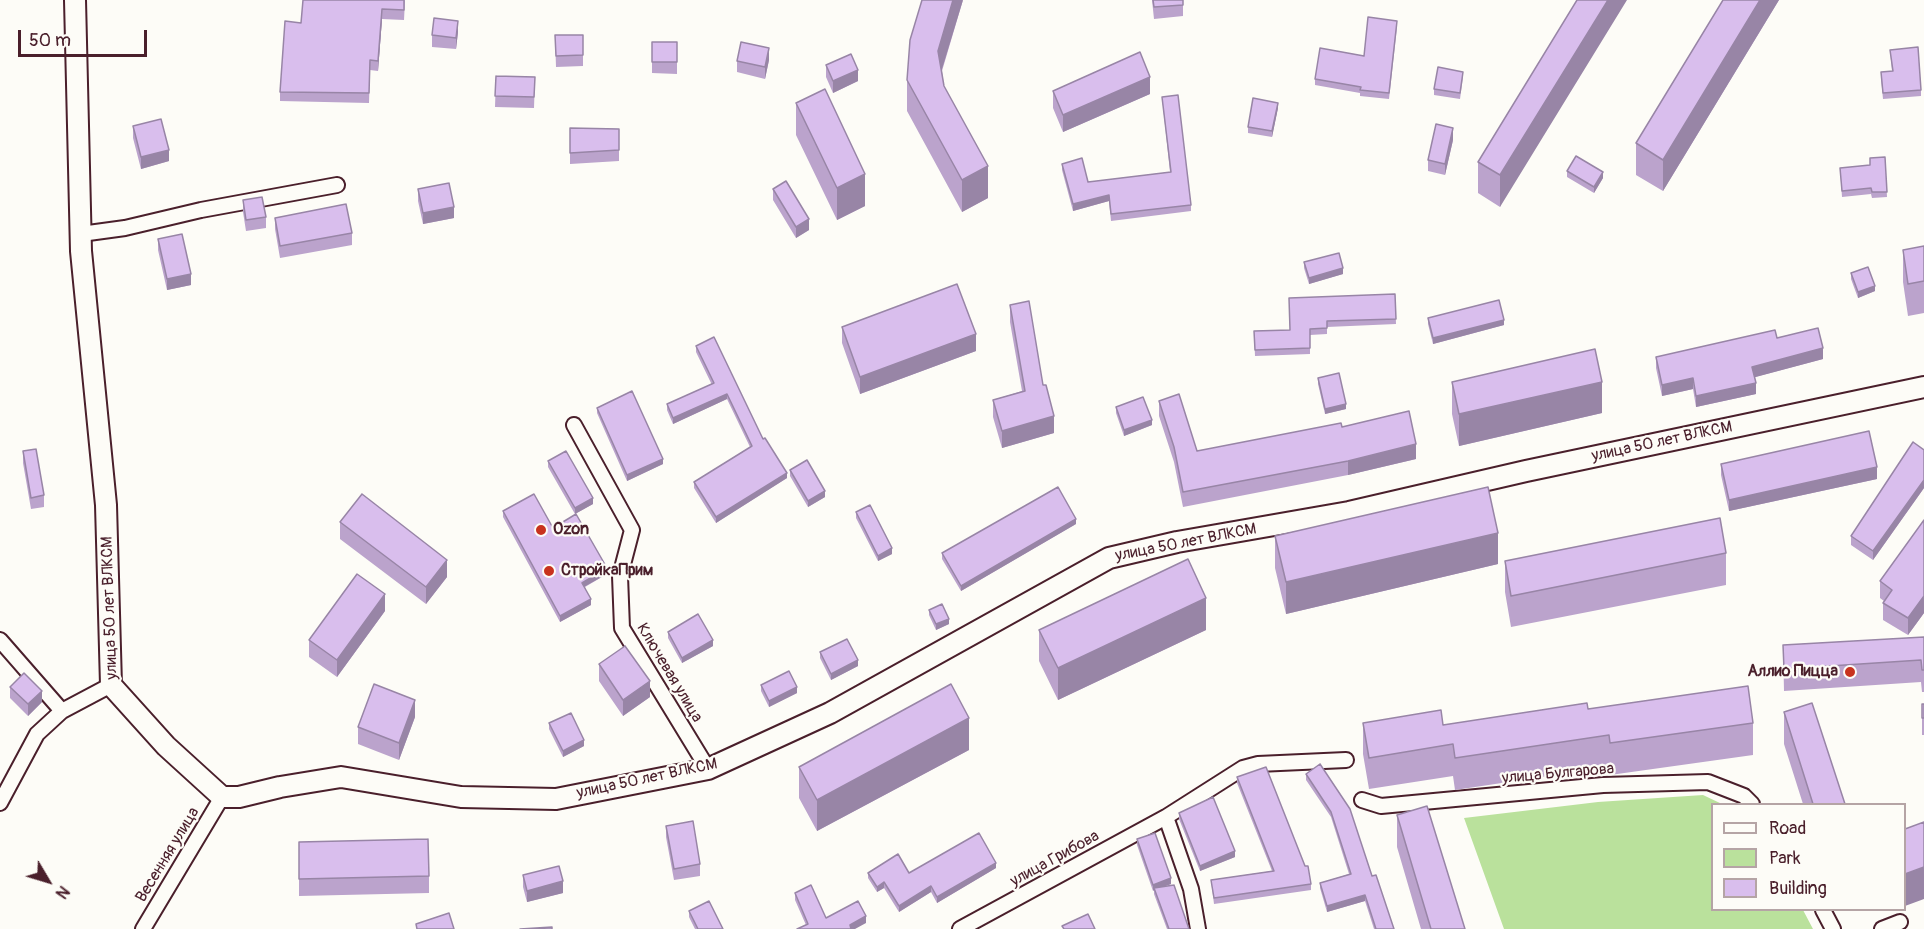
<!DOCTYPE html>
<meta charset="utf-8">
<style>
body{margin:0}
#map{position:relative;width:1924px;height:929px;overflow:hidden;background:#fdfcf7;font-family:Pangolin,sans-serif}
canvas{display:block}
.legend{position:absolute;left:1711px;top:803px;width:195px;height:108px;box-sizing:border-box;background:#fdfcf7;border:2px solid #b5a4a5;margin:0;padding:8px 10px;list-style:none;font-size:18px;color:#4a1f2b}
.legend li{display:flex;align-items:center;gap:12px;height:30px}
.legend b{width:30px;border:2px solid #b5a4a5}
.north{position:absolute;left:18px;top:851px;width:60px;height:60px;-webkit-text-stroke:4px #fdfcf7;paint-order:stroke;rotate:128deg;font-size:16px;font-weight:700;line-height:24px;text-align:center;color:#4a1f2b}
.north::after{content:'';display:block;margin:auto;width:21px;height:27px;background:#4a1f2b;clip-path:polygon(50% 0,100% 100%,50% 72%,0 100%)}
.scale{position:absolute;left:18px;top:30px;width:129px;height:27px;box-sizing:border-box;border:3px solid #4a1f2b;border-top:0;padding-left:8px;font-size:18px;line-height:21px;white-space:nowrap;color:#4a1f2b;-webkit-text-stroke:4px #fdfcf7;paint-order:stroke}
</style>
<div id="map">
<canvas width="1924" height="929"></canvas>
<ul class="legend">
<li><b style="height:8px;background:#fdfcf7"></b>Road</li>
<li><b style="height:16px;background:#bae19c"></b>Park</li>
<li><b style="height:16px;background:#d9beed"></b>Building</li>
</ul>
<div class="north">N</div>
<div class="scale">50 m</div>
</div>
<script>
const ctx = document.querySelector('canvas').getContext('2d');
ctx.lineJoin = 'round';
function fill(path, color) { ctx.fillStyle = color; ctx.fill(path, 'evenodd'); }
const toPath = rows => new Path2D(rows.map(r => 'M' + r).join(''));
function strokePath(path, color, width, dash) { ctx.strokeStyle = color; ctx.lineWidth = width; ctx.lineCap = dash ? 'butt' : 'round'; ctx.setLineDash(dash || []); ctx.stroke(path); }
function drawText(font, color, halo, rows, align = 'center') {
  ctx.font = font + ' Pangolin,sans-serif'; ctx.lineWidth = 4.5; ctx.setLineDash([]); ctx.textBaseline = 'middle'; ctx.strokeStyle = halo; ctx.fillStyle = color; for (const [text, x, y, turn = 0] of rows) {
    ctx.save(); ctx.translate(x, y); ctx.rotate((+turn || 0) * Math.PI / 180); ctx.textAlign = isNaN(turn) ? turn : align; if (halo) ctx.strokeText(text, 0, 0); ctx.fillText(text, 0, 0); ctx.restore();
  }
}
const green = toPath([
 [1703,795,1722,804,1712,804,1712,910,1803,910,1813,929,1504,929,1464,818,1598,802]
]);
const street = toPath([
 [81,234,125,228,201,210,337,185],
 [574,425,632,530,620,576,622,628,708,769],
 [0,640,62,711],
 [1362,800,1381,806,1603,785,1708,782,1744,796,1752,804],
 [0,803,37,734,62,711,111,685],
 [1823,910,1833,929],
 [143,929,222,797],
 [960,929,1166,817],
 [1198,929,1191,889,1166,817,1243,768,1258,764,1346,760],
 [1882,929,1900,922]
]);
const secondary = toPath([
 [75,0,81,251,106,505,111,685,166,746,222,797,239,797,280,787,341,777,461,797,556,799,708,769,830,713,1109,558,1177,542,1349,512,1526,471,1924,387]
]);
const wall = toPath([
 [405,0,404,20,382,19,378,71,370,70,369,103,280,101,280,92,301,23],
 [963,0,942,71,944,86,988,198,962,212,907,111,907,80],
 [1152,0,1183,0,1183,16,1154,19],
 [1577,0,1500,207,1478,193,1478,162],
 [1723,0,1779,0,1663,191,1636,175,1636,143],
 [1397,27,1389,99,1360,96,1360,93,1315,85,1315,79,1364,56],
 [458,32,456,49,432,47,432,35],
 [555,35,583,35,583,66,556,67],
 [652,42,677,42,677,74,652,73],
 [1890,50,1921,90,1921,96,1883,99,1881,78,1892,71],
 [769,60,765,79,737,72,737,61],
 [826,65,858,81,833,93,826,77],
 [496,76,535,77,534,108,495,107],
 [1463,77,1460,99,1434,95,1434,89],
 [1053,91,1150,94,1063,132,1053,108],
 [1162,97,1191,205,1191,211,1111,221,1109,201,1073,211,1062,170,1062,164,1088,182,1170,172],
 [796,103,865,206,837,220,796,135],
 [1278,108,1272,137,1248,133,1248,127],
 [133,126,169,161,141,169,133,138],
 [570,128,619,129,619,161,570,164],
 [1453,140,1445,175,1428,171,1428,160],
 [1885,157,1887,197,1872,198,1871,194,1842,197,1840,168,1870,165],
 [1567,171,1603,178,1594,193,1567,177],
 [418,189,454,218,423,224,418,201],
 [773,189,809,230,796,238,773,200],
 [243,200,266,217,266,228,246,231,243,212],
 [275,218,352,233,352,245,280,258,275,229],
 [158,239,191,285,167,290,158,250],
 [1924,246,1924,313,1908,316,1903,282,1903,250],
 [1304,262,1343,274,1309,284,1304,268],
 [1851,273,1875,291,1858,298,1851,279],
 [1395,294,1396,324,1327,327,1327,334,1310,335,1310,354,1255,356,1254,331,1290,330],
 [1010,305,1043,385,1054,433,1002,448,993,417,993,400,1022,391,1010,322],
 [1428,318,1504,325,1433,344,1428,324],
 [842,327,976,351,860,394,842,343],
 [1777,338,1823,359,1755,377,1756,394,1696,407,1693,389,1662,396,1656,368,1656,357],
 [696,346,763,439,787,478,716,523,694,488,694,482,750,447,727,399,673,424,667,410,667,404,712,385,696,352],
 [1318,378,1346,409,1325,414,1318,384],
 [1452,382,1602,413,1459,446,1452,414],
 [1159,401,1197,451,1342,427,1416,459,1348,475,1183,507,1174,462,1159,416],
 [1116,407,1152,425,1124,436,1116,413],
 [597,408,663,464,627,481,597,413],
 [1924,450,1924,488,1873,560,1851,545,1851,536],
 [23,451,44,495,44,507,31,509,23,463],
 [548,461,593,504,575,514,548,467],
 [1721,464,1877,479,1729,511,1721,475],
 [790,470,825,497,808,507,790,476],
 [503,511,553,528,607,574,585,587,591,605,560,622,503,517],
 [856,512,892,554,878,561,856,518],
 [1924,520,1924,613,1908,635,1883,620,1883,603,1884,601,1880,598,1880,581],
 [340,522,447,577,426,604,340,539],
 [1076,524,961,591,942,559,942,553],
 [1275,536,1498,564,1286,614,1275,568],
 [1726,553,1726,585,1511,627,1505,592,1505,561],
 [929,610,949,624,936,630,929,615],
 [385,611,337,677,309,657,309,640],
 [1039,630,1206,630,1058,700,1039,661],
 [668,632,713,646,682,663,668,638],
 [1924,637,1924,692,1922,692,1921,682,1784,691,1783,645],
 [820,652,858,666,831,680,820,658],
 [599,664,650,697,623,716,599,681],
 [761,685,797,693,769,707,761,691],
 [10,687,42,702,28,716,10,698],
 [1922,704,1924,704,1924,735,1922,735],
 [1588,709,1753,723,1753,755,1610,775,1609,767,1455,790,1453,776,1369,789,1363,754,1363,723,1443,725],
 [1784,712,1845,804,1803,804,1784,744],
 [415,717,399,760,358,744,358,727],
 [549,723,584,746,563,757,549,729],
 [969,750,817,831,799,798,799,767],
 [1320,764,1372,876,1394,929,1374,929,1365,901,1327,912,1320,888,1320,883,1349,874,1331,817,1306,780,1306,774],
 [1237,777,1311,884,1311,890,1214,904,1211,880,1272,871,1237,783],
 [1179,813,1235,857,1200,871,1179,819],
 [1397,815,1465,929,1421,929,1397,847],
 [666,826,700,864,700,876,674,880,666,837],
 [1137,839,1171,884,1162,887,1189,929,1167,929,1154,894,1154,890,1153,891,1137,845],
 [299,842,429,876,429,893,299,896],
 [996,868,937,903,931,892,899,912,884,888,877,892,868,878,868,873,909,873],
 [523,875,563,893,527,902,523,887],
 [795,893,826,918,866,923,806,925,795,900],
 [689,911,723,929,695,929,689,917]
]);
const shadedWall = toPath([
 [953,0,963,0,938,82,938,51],
 [1608,0,1627,0,1500,207,1500,175],
 [1760,0,1779,0,1663,191,1663,160],
 [382,9,382,19,378,71,378,61],
 [458,21,458,32,456,49,456,38],
 [769,48,769,60,765,79,765,67],
 [858,70,858,81,833,93,833,81],
 [1150,77,1150,94,1063,132,1063,115],
 [1278,103,1278,108,1272,137,1272,131],
 [1453,128,1453,140,1445,175,1445,164],
 [169,150,169,161,141,169,141,157],
 [988,166,988,198,962,212,962,180],
 [1603,172,1603,178,1594,193,1594,187],
 [865,174,865,206,837,220,837,188],
 [1109,195,1109,201,1073,211,1073,204],
 [454,207,454,218,423,224,423,213],
 [809,219,809,230,796,238,796,227],
 [1343,268,1343,274,1309,284,1309,278],
 [191,274,191,285,167,290,167,279],
 [1875,286,1875,291,1858,298,1858,292],
 [1504,320,1504,325,1433,344,1433,338],
 [976,334,976,351,860,394,860,377],
 [1823,348,1823,359,1752,378,1752,367],
 [1693,378,1693,389,1662,396,1662,385],
 [1602,382,1602,413,1459,446,1459,414],
 [1756,383,1756,394,1696,407,1696,396],
 [727,394,727,399,673,424,673,418],
 [1346,404,1346,409,1325,414,1325,409],
 [1054,416,1054,433,1002,448,1002,431],
 [1152,420,1152,425,1124,436,1124,430],
 [1416,444,1416,459,1348,475,1348,461],
 [663,459,663,464,627,481,627,475],
 [1877,467,1877,479,1729,511,1729,500],
 [787,473,787,478,716,523,716,517],
 [1924,480,1924,488,1873,560,1873,551],
 [825,491,825,497,808,507,808,501],
 [593,498,593,504,575,514,575,508],
 [1076,519,1076,524,961,591,961,586],
 [1498,533,1498,564,1286,614,1286,582],
 [892,548,892,554,878,561,878,556],
 [447,560,447,577,426,604,426,587],
 [607,568,607,574,582,588,582,583],
 [385,594,385,611,337,677,337,660],
 [1924,596,1924,613,1908,635,1908,618],
 [1206,598,1206,630,1058,700,1058,668],
 [591,599,591,605,560,622,560,616],
 [949,619,949,624,936,630,936,624],
 [713,640,713,646,682,663,682,658],
 [858,660,858,666,831,680,831,674],
 [650,681,650,697,623,716,623,700],
 [797,687,797,693,769,707,769,701],
 [42,691,42,702,28,716,28,704],
 [415,700,415,717,399,760,399,743],
 [969,718,969,750,817,831,817,800],
 [584,740,584,746,563,757,563,751],
 [1235,851,1235,857,1200,871,1200,866],
 [996,863,996,868,937,903,937,897],
 [1924,867,1924,899,1905,906,1905,874],
 [1171,878,1171,884,1155,890,1154,888,1154,890,1153,891,1153,885],
 [563,881,563,893,527,902,527,891],
 [884,882,884,888,877,892,877,887],
 [931,886,931,892,899,912,899,906],
 [1365,895,1365,901,1327,912,1327,906],
 [866,916,866,923,855,929,850,929,850,925]
]);
const building = toPath([
 [303,0,404,0,404,10,382,9,378,61,370,60,369,93,280,92,285,21,301,23,303,0],
 [922,0,953,0,938,51,944,86,988,166,962,180,907,80,910,40,922,0],
 [1153,0,1183,0,1183,5,1154,7,1153,0],
 [1577,0,1608,0,1500,175,1478,162,1577,0],
 [1723,0,1760,0,1663,160,1636,143,1723,0],
 [1368,17,1397,21,1389,93,1360,90,1361,87,1315,79,1320,48,1364,56,1368,17],
 [434,18,458,21,456,38,432,35,434,18],
 [555,35,583,35,583,55,556,56,555,35],
 [652,42,677,42,677,62,652,62,652,42],
 [741,42,769,48,765,67,737,61,741,42],
 [1918,47,1921,90,1883,93,1881,72,1893,71,1890,50,1918,47],
 [1140,52,1150,77,1063,115,1053,91,1140,52],
 [851,54,858,70,833,81,826,65,851,54],
 [1438,67,1463,72,1460,93,1434,89,1438,67],
 [496,76,535,77,534,97,495,96,496,76],
 [825,89,865,174,837,188,796,103,825,89],
 [1178,95,1191,205,1111,214,1109,195,1073,204,1062,164,1082,158,1088,182,1171,172,1162,97,1178,95],
 [1253,98,1278,103,1272,131,1248,127,1253,98],
 [161,119,169,150,141,157,133,126,161,119],
 [1436,124,1453,128,1445,164,1428,160,1436,124],
 [570,128,619,129,619,150,570,153,570,128],
 [1576,156,1603,172,1594,187,1567,171,1576,156],
 [1885,157,1887,192,1872,192,1871,188,1842,191,1840,168,1870,165,1870,158,1885,157],
 [786,181,809,219,796,227,773,189,786,181],
 [449,183,454,207,423,213,418,189,449,183],
 [262,197,266,217,246,220,243,200,262,197],
 [346,204,352,233,280,246,275,218,346,204],
 [182,234,191,274,167,279,158,239,182,234],
 [1924,246,1924,281,1908,284,1903,250,1924,246],
 [1339,253,1343,268,1309,278,1304,262,1339,253],
 [1868,267,1875,286,1858,292,1851,273,1868,267],
 [957,284,976,334,860,377,842,327,957,284],
 [1395,294,1396,319,1327,321,1327,328,1310,329,1310,348,1255,350,1254,331,1290,330,1289,298,1395,294],
 [1499,300,1504,320,1433,338,1428,318,1499,300],
 [1029,301,1043,385,1046,385,1054,416,1002,431,993,400,1025,391,1010,305,1029,301],
 [1818,328,1823,348,1752,367,1756,383,1696,396,1693,378,1662,385,1656,357,1775,330,1777,338,1818,328],
 [714,337,763,439,765,438,787,473,716,517,694,482,752,446,727,394,673,418,667,404,714,383,696,346,714,337],
 [1595,349,1602,382,1459,414,1452,382,1595,349],
 [1339,373,1346,404,1325,409,1318,378,1339,373],
 [632,391,663,459,627,475,597,408,632,391],
 [1179,394,1197,451,1341,423,1342,427,1409,411,1416,444,1348,461,1183,492,1174,447,1159,401,1179,394],
 [1143,397,1152,420,1124,430,1116,407,1143,397],
 [1869,431,1877,467,1729,500,1721,464,1869,431],
 [1913,442,1924,450,1924,480,1873,551,1851,536,1913,442],
 [36,449,44,495,31,498,23,451,36,449],
 [566,451,593,498,575,508,548,461,566,451],
 [807,460,825,491,808,501,790,470,807,460],
 [1058,487,1076,519,961,586,942,553,1058,487],
 [1488,487,1498,533,1286,582,1275,536,1488,487],
 [362,494,447,560,426,587,340,522,362,494],
 [534,494,553,528,576,514,607,568,582,583,591,599,560,616,503,511,534,494],
 [870,505,892,548,878,556,856,512,870,505],
 [1720,518,1726,553,1511,596,1505,561,1720,518],
 [1924,520,1924,596,1908,618,1883,603,1892,590,1880,581,1924,520],
 [1188,559,1206,598,1058,668,1039,630,1188,559],
 [357,574,385,594,337,660,309,640,357,574],
 [942,604,949,619,936,624,929,610,942,604],
 [698,614,713,640,682,658,668,632,698,614],
 [1924,637,1924,670,1922,670,1921,660,1784,669,1783,645,1924,637],
 [847,639,858,660,831,674,820,652,847,639],
 [625,646,650,681,623,700,599,664,625,646],
 [789,671,797,687,769,701,761,685,789,671],
 [24,673,42,691,28,704,10,687,24,673],
 [374,684,415,700,399,743,358,727,374,684],
 [951,684,969,718,817,800,799,767,951,684],
 [1748,686,1753,723,1610,743,1609,735,1455,758,1453,744,1369,758,1363,723,1441,710,1443,725,1587,703,1588,709,1748,686],
 [1812,703,1845,804,1813,804,1784,712,1812,703],
 [1922,704,1924,704,1924,718,1922,718,1922,704],
 [571,713,584,740,563,751,549,723,571,713],
 [1320,764,1350,809,1372,876,1376,875,1394,929,1376,929,1365,895,1327,906,1320,883,1351,874,1331,812,1306,774,1320,764],
 [1266,767,1305,866,1308,866,1311,884,1214,898,1211,880,1274,871,1237,777,1266,767],
 [1213,797,1235,851,1200,866,1179,813,1213,797],
 [1427,806,1465,929,1431,929,1397,815,1427,806],
 [693,821,700,864,674,869,666,826,693,821],
 [1924,822,1924,867,1905,874,1905,829,1924,822],
 [979,833,996,863,937,897,931,886,899,906,884,882,877,887,868,873,898,854,909,873,979,833],
 [1155,833,1171,878,1153,885,1137,839,1155,833],
 [428,839,429,876,299,879,299,842,428,839],
 [559,866,563,881,527,891,523,875,559,866],
 [811,885,826,918,858,901,866,916,850,925,851,929,797,929,808,924,795,893,811,885],
 [1174,885,1189,929,1169,929,1154,888,1174,885],
 [709,901,723,929,698,929,689,911,709,901],
 [449,913,454,929,417,929,416,924,449,913],
 [1088,914,1095,929,1064,929,1062,926,1088,914],
 [552,927,552,929,520,929,552,927]
]);
const markers = [
 [541,530,6,"#c8321e"],
 [549,571,6,"#c8321e"],
 [1850,672,6,"#c8321e"]
];
const streetNames = [
 ["улица 50 лет ВЛКСМ",1662,442,-12],
 ["улица 50 лет ВЛКСМ",1186,543,-11],
 ["улица 50 лет ВЛКСМ",110,608,-92],
 ["Ключевая улица",669,673,59],
 ["улица Булгарова",1558,774,-5],
 ["улица 50 лет ВЛКСМ",647,779,-12],
 ["Весенняя улица",168,855,-59],
 ["улица Грибова",1055,859,-29]
];
const poiNames = [
 ["Ozon",553,530],
 ["СтройкаПрим",561,571],
 ["Аллио Пицца",1838,672,"right"]
];
fill(green, '#bae19c');
strokePath(street, '#4a1f2b', 18);
strokePath(secondary, '#4a1f2b', 24);
strokePath(street, '#fdfcf7', 14);
strokePath(secondary, '#fdfcf7', 20);
fill(wall, '#bba3cc');
fill(shadedWall, '#9885a6');
fill(building, '#d9beed');
strokePath(building, '#9885a6', 1.5);
for (const [x, y, r, color] of markers) { const dot = new Path2D(); dot.arc(x, y, r, 0, 2 * Math.PI); ctx.fillStyle = color; ctx.fill(dot); strokePath(dot, '#fdfcf7', 2); }
drawText('16px', '#4a1f2b', '#fdfcf7', streetNames);
drawText('bold 16px', '#4a1f2b', '#fdfcf7', poiNames, 'left');
</script>
